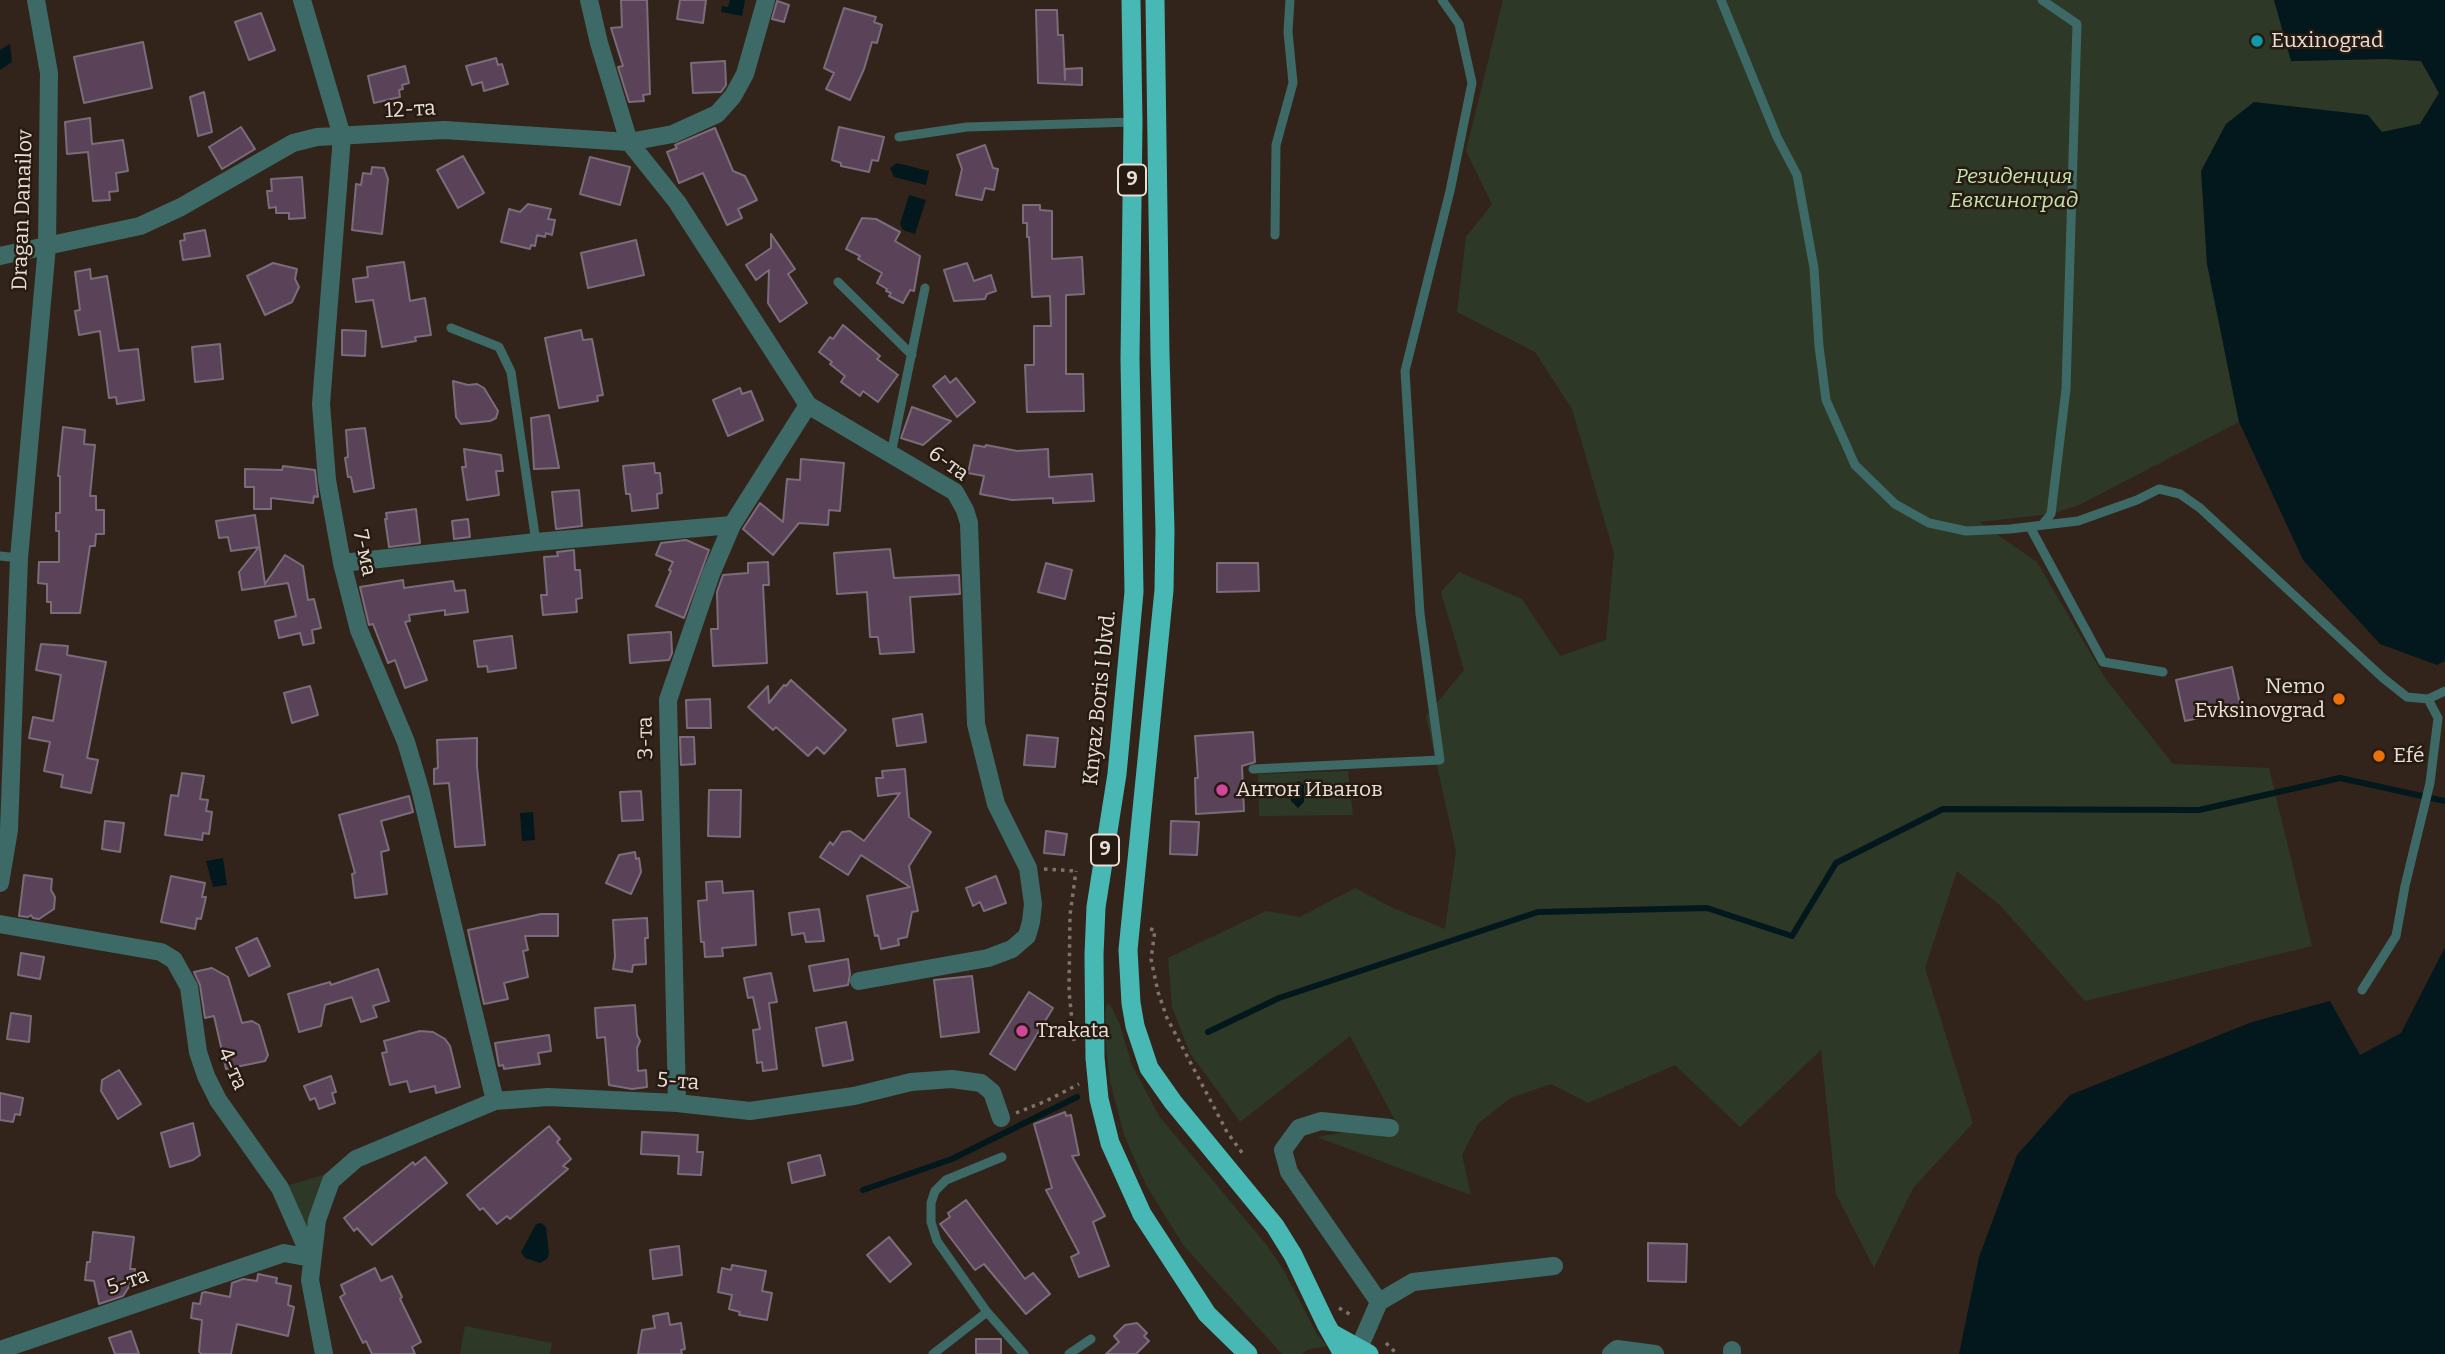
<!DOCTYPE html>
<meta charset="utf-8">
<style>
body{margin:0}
canvas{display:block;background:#32241a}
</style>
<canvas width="2445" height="1354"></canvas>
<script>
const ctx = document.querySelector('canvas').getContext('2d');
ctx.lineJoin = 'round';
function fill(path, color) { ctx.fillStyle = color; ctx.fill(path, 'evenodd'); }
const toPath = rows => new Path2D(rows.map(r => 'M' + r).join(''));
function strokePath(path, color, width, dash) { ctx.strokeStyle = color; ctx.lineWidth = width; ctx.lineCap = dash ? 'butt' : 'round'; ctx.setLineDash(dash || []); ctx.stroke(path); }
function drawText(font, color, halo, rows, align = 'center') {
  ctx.font = font + ' Bitter,serif'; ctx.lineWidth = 5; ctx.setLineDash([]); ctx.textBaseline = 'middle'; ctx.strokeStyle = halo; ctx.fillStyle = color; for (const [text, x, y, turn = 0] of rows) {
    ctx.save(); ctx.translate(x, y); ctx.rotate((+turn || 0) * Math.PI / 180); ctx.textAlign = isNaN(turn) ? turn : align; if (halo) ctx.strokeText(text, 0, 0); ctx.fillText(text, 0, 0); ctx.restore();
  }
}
const green = toPath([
 [1503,0,2274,0,2292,61,2386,59,2421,61,2439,93,2420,124,2382,132,2226,124,2202,171,2207,264,2239,422,2079,505,2051,514,1979,522,2037,562,2105,678,2173,764,2269,768,2312,946,2085,1001,2000,905,1957,871,1925,968,1973,1123,1913,1188,1874,1268,1836,1194,1821,1050,1740,1127,1675,1065,1588,1103,1551,1084,1510,1098,1478,1124,1462,1155,1471,1195,1317,1137,1397,1124,1350,1036,1240,1122,1190,1053,1172,1007,1168,958,1266,911,1300,917,1355,888,1393,908,1445,929,1456,851,1426,716,1464,670,1441,592,1459,572,1522,599,1560,656,1606,640,1614,553,1572,409,1535,352,1457,312,1466,237,1492,204,1466,151],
 [1348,771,1353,815,1259,816,1258,774],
 [1110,1004,1120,1025,1132,1065,1159,1116,1265,1243,1283,1269,1317,1334,1327,1346,1307,1350,1302,1354,1282,1354,1184,1246,1146,1185,1124,1135,1110,1081,1105,1037,1106,1006],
 [342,1169,311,1258,280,1188],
 [465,1326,552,1343,550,1354,460,1354]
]);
const water = toPath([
 [730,0,745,0,742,16,721,12,722,6,728,7],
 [2274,0,2445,0,2445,661,2437,665,2380,644,2303,560,2239,422,2207,264,2201,171,2226,124,2254,102,2368,115,2382,132,2420,124,2439,93,2421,61,2386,59,2291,61],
 [10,44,12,62,0,70,0,50],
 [897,163,929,171,926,185,894,177,890,168],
 [909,195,926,200,915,234,903,230,900,224],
 [1299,781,1304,785,1304,802,1298,808,1291,801,1290,787],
 [533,812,535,840,522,841,520,813],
 [223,858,227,885,213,887,206,861],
 [2445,947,2445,1354,1959,1354,1979,1257,2017,1155,2070,1095,2252,1022,2330,1001,2360,1055,2401,1033],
 [541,1223,546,1227,549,1254,547,1259,540,1263,525,1258,521,1252,536,1224]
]);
const stream = toPath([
 [1208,1032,1279,998,1538,912,1707,908,1792,936,1836,863,1943,809,2199,810,2340,778,2445,801],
 [863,1190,952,1159,1077,1097]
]);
const building = toPath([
 [621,0,647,0,650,94,643,95,644,101,629,102,618,67,623,66,611,28,622,27,621,0],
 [680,0,706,0,703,23,677,19,680,0],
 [777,1,789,5,784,22,772,19,777,1],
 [844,8,876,17,874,22,882,25,877,43,872,42,864,69,850,100,826,89,834,73,824,68,844,8],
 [1036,10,1057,10,1058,35,1063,35,1065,80,1065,69,1082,68,1082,85,1038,83,1036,10],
 [261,13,275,50,249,60,235,22,261,13],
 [143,42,152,88,84,103,74,57,143,42],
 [496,58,498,65,502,64,508,84,484,91,482,82,472,85,466,66,496,58],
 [725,61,726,85,721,92,693,93,691,63,725,61],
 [405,66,409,83,402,85,403,89,399,90,400,97,374,103,368,76,405,66],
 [204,92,212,132,198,136,190,97,204,92],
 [90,118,92,144,123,140,128,171,116,173,118,191,109,192,110,200,93,201,88,152,67,154,65,122,90,118],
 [241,127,255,149,222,169,209,147,241,127],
 [839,127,884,137,878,161,872,160,869,172,841,166,841,163,832,160,839,127],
 [715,128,733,171,745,176,757,200,738,209,742,218,727,225,703,173,679,183,667,152,677,148,675,145,715,128],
 [985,145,993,168,998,169,994,190,985,188,982,200,956,195,962,169,957,155,985,145],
 [463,156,484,193,458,208,437,170,463,156],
 [590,157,630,167,620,205,580,194,590,157],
 [372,167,384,168,388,179,382,234,352,230,356,184,361,185,363,173,371,174,372,167],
 [302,177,305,218,289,219,289,213,276,213,276,207,269,208,267,191,272,191,271,179,302,177],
 [528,204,551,209,548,219,555,220,552,235,546,233,545,237,537,235,535,246,531,245,530,249,501,242,509,209,520,212,528,204],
 [1023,205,1040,205,1040,210,1052,211,1052,259,1082,257,1084,294,1066,295,1066,374,1083,374,1084,411,1027,412,1025,365,1034,365,1034,326,1051,326,1050,296,1032,297,1029,237,1027,237,1027,223,1023,223,1023,205],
 [862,218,876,219,900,232,895,241,920,256,914,291,910,290,903,303,889,296,891,293,886,291,887,289,877,283,882,273,858,259,860,256,846,249,862,218],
 [205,230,210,256,183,260,180,241,185,240,184,234,205,230],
 [771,234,795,269,788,274,807,303,780,322,768,303,769,270,756,280,746,265,771,248,771,234],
 [636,240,644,275,588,288,581,253,636,240],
 [404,262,410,301,425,298,431,335,415,337,416,341,382,347,373,300,356,302,353,279,368,277,367,267,404,262],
 [273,263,297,269,295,279,299,287,292,302,265,315,247,276,273,263],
 [967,263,974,281,991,275,996,291,987,294,985,299,954,301,944,270,967,263],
 [90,269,91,279,107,276,119,351,138,349,144,400,117,404,116,397,109,398,100,331,79,335,75,311,80,310,75,272,90,269],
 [843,325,880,356,877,359,898,375,878,402,863,391,860,396,841,382,845,376,830,364,832,362,819,352,830,337,833,339,843,325],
 [342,330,366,331,365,356,342,355,342,330],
 [581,330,583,340,592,339,603,395,597,396,598,401,559,408,545,338,581,330],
 [220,344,223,379,195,382,192,347,220,344],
 [945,376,950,383,956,378,975,402,957,417,933,386,945,376],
 [453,381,468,385,477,384,484,388,498,411,496,418,490,421,461,424,456,417,453,381],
 [740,388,742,394,751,391,763,420,728,436,713,400,740,388],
 [912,407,951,421,923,445,901,438,912,407],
 [549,415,559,468,534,469,531,418,549,415],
 [63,427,85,430,84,444,95,445,90,496,96,496,96,510,104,510,104,534,96,534,95,546,90,546,80,613,51,613,51,602,47,602,47,584,38,583,39,562,59,562,59,531,56,531,56,513,60,513,60,476,58,476,63,427],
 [365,428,374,488,354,492,351,477,348,477,345,458,348,457,346,430,365,428],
 [974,445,985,447,986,445,1017,451,1048,449,1049,477,1092,474,1094,501,1053,503,1053,498,1012,500,980,494,984,476,968,473,974,445],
 [464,449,501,455,503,471,496,471,499,495,467,500,462,467,466,467,464,449],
 [801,459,844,463,840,511,829,510,828,525,799,523,773,555,743,529,760,503,783,522,787,479,800,480,801,459],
 [654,463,655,473,660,473,662,493,657,494,658,508,632,511,630,494,626,494,623,466,654,463],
 [283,466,315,470,318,497,314,496,313,503,271,498,271,509,254,509,254,487,245,487,245,469,282,470,283,466],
 [579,490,582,526,556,529,552,492,579,490],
 [416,509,420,543,389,547,385,519,387,519,386,513,416,509],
 [255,515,265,584,285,555,303,566,308,600,314,599,321,628,312,630,314,643,303,645,300,633,279,638,275,621,296,616,288,583,242,590,239,572,259,547,231,551,228,537,219,538,216,521,255,515],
 [468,519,470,537,454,539,452,521,468,519],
 [686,540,709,550,684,618,656,606,671,571,669,570,673,562,656,555,661,543,686,540],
 [890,549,894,578,959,575,960,594,910,597,914,652,880,654,878,637,870,637,867,592,837,594,834,553,890,549],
 [574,550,575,570,580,570,582,598,576,599,577,612,543,615,541,595,547,595,544,557,558,556,557,552,574,550],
 [768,562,769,585,763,585,767,663,713,666,711,629,718,629,717,592,723,575,748,573,748,563,768,562],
 [1046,563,1072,570,1065,599,1038,592,1046,563],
 [1217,563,1258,563,1259,591,1217,592,1217,563],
 [403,580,404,588,453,581,455,591,465,590,468,612,445,615,445,610,409,615,410,621,405,622,427,680,405,688,395,660,388,663,373,624,369,625,360,587,403,580],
 [671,632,672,653,669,660,630,663,628,635,671,632],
 [512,636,516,668,488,672,487,666,478,667,474,641,512,636],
 [41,644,68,646,67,655,106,662,87,758,98,760,91,793,61,787,63,775,44,771,50,742,29,738,33,717,53,721,61,675,36,670,41,644],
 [2232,667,2241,709,2185,721,2176,680,2232,667],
 [791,680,846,730,824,754,817,747,808,756,776,727,773,730,748,707,768,686,769,703,784,685,786,686,791,680],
 [310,686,318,715,292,723,284,693,310,686],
 [710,699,711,728,687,728,686,700,710,699],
 [922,714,926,742,897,746,893,719,922,714],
 [1253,732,1255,762,1242,766,1244,811,1196,814,1195,778,1198,778,1195,736,1253,732],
 [1027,735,1058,738,1055,767,1024,765,1027,735],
 [680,737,694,737,695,764,681,765,680,737],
 [477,738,477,767,485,845,455,847,449,783,434,784,434,769,438,768,437,740,477,738],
 [905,769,909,817,931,832,909,866,918,911,912,912,907,937,898,939,899,945,881,949,878,935,875,936,867,896,910,887,861,855,848,875,820,857,830,842,833,845,842,832,850,831,864,841,900,793,878,796,876,778,883,778,882,771,905,769],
 [182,773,204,776,200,799,208,800,206,811,212,812,209,834,203,833,202,840,165,835,171,795,178,796,182,773],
 [709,790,741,790,740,837,708,836,709,790],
 [641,791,643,820,622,821,620,792,641,791],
 [409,796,413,812,381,821,389,850,381,852,387,894,355,898,352,874,355,873,339,815,409,796],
 [105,821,124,823,120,852,102,849,105,821],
 [1171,821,1199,822,1197,855,1170,854,1171,821],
 [1046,831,1067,834,1064,855,1044,853,1046,831],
 [635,852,636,859,639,858,641,872,631,894,606,883,619,855,635,852],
 [24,875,52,879,51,890,55,897,54,909,39,919,33,918,31,915,28,917,19,916,24,875],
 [171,876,205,883,202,897,206,897,201,919,197,918,195,929,161,922,171,876],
 [996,876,1006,903,984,911,980,902,973,906,966,888,996,876],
 [722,881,723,893,753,891,756,945,722,948,723,956,705,957,704,942,701,942,698,901,707,900,706,882,722,881],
 [819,909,824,941,806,942,804,933,792,935,789,913,819,909],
 [541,914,558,914,558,936,525,936,528,950,523,951,528,977,504,983,508,999,484,1004,468,930,541,914],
 [647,918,648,938,645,938,646,964,633,965,632,972,613,969,615,957,613,920,647,918],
 [257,938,270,966,249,976,236,948,257,938],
 [21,953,44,957,40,979,18,975,21,953],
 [848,959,850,974,848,985,814,991,809,966,848,959],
 [212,968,228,977,242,1023,252,1021,259,1025,268,1055,265,1061,226,1069,214,1016,205,1018,200,985,194,972,212,968],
 [378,969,389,1001,373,1006,377,1017,361,1022,352,997,325,1005,321,1026,299,1032,288,994,330,982,331,985,378,969],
 [771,973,777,1002,769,1003,777,1069,763,1071,762,1062,757,1063,753,1030,760,1029,753,997,748,998,744,978,771,973],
 [972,976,979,1032,941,1037,934,980,972,976],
 [1029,992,1053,1008,1015,1070,990,1054,1029,992],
 [635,1005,637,1035,640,1041,637,1048,638,1071,646,1070,647,1087,632,1089,609,1085,605,1037,597,1038,595,1008,635,1005],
 [11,1013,31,1016,29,1042,7,1039,11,1013],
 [846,1022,853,1060,823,1066,816,1028,846,1022],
 [420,1031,433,1032,445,1039,450,1046,460,1087,436,1093,435,1086,410,1092,407,1081,390,1085,382,1053,387,1052,384,1041,420,1031],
 [549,1035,551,1051,538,1053,540,1064,504,1069,503,1065,499,1066,495,1043,549,1035],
 [119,1070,141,1104,118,1119,101,1091,102,1080,119,1070],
 [331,1076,336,1092,332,1093,335,1103,319,1109,315,1098,310,1100,304,1086,331,1076],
 [0,1093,23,1098,20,1115,15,1114,13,1122,0,1120,0,1093],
 [1065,1112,1066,1116,1071,1115,1079,1155,1072,1156,1105,1216,1093,1222,1109,1266,1079,1277,1071,1257,1079,1253,1046,1190,1052,1188,1034,1124,1065,1112],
 [193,1123,200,1155,193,1160,170,1167,161,1133,193,1123],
 [549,1126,560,1139,557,1142,571,1159,563,1166,568,1169,510,1219,507,1216,497,1224,483,1208,480,1210,467,1195,549,1126],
 [642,1132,698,1135,697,1152,703,1152,701,1175,678,1174,679,1156,641,1154,642,1132],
 [820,1155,825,1175,792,1183,788,1163,820,1155],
 [425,1157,447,1183,372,1245,357,1228,354,1231,344,1218,413,1162,415,1165,425,1157],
 [966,1200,1025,1279,1033,1273,1050,1294,1026,1314,984,1264,975,1270,940,1224,950,1217,948,1213,966,1200],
 [93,1232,134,1237,130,1269,135,1269,134,1279,123,1296,99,1304,94,1281,85,1280,87,1262,90,1262,93,1232],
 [889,1237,911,1264,890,1282,867,1255,889,1237],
 [1648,1243,1687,1244,1686,1282,1648,1281,1648,1243],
 [679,1246,682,1275,653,1279,650,1250,679,1246],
 [732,1265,766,1271,762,1291,772,1293,767,1320,739,1315,740,1312,729,1309,732,1295,718,1292,722,1268,731,1270,732,1265],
 [375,1268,381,1281,392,1276,402,1297,400,1299,421,1342,412,1347,415,1354,372,1354,366,1341,363,1343,340,1297,345,1294,341,1285,375,1268],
 [258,1274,277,1278,276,1283,291,1286,288,1305,294,1307,288,1336,237,1324,231,1354,202,1354,199,1352,202,1320,191,1318,193,1303,200,1304,202,1293,205,1292,230,1297,232,1283,243,1279,257,1281,258,1274],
 [668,1313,670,1325,681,1323,685,1349,681,1350,682,1354,638,1354,642,1330,655,1328,653,1316,668,1313],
 [1137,1323,1147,1333,1144,1336,1149,1341,1136,1354,1106,1354,1119,1342,1114,1336,1125,1325,1137,1323],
 [131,1331,139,1354,115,1354,109,1338,131,1331],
 [976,1339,1001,1339,1001,1354,976,1354,976,1339]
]);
const path = toPath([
 [1044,869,1075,871],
 [1150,929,1155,930,1151,959,1158,992,1167,1018,1227,1132,1243,1154],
 [1074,1041,1069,991,1070,915,1076,871],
 [1016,1113,1046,1101,1079,1084],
 [1339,1308,1353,1316],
 [1386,1343,1397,1354]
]);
const service = toPath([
 [1721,0,1777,137,1797,175,1814,268,1819,346,1826,400,1855,465,1895,504,1929,523,1966,531,2010,529,2078,521,2137,500,2159,489,2180,494,2200,508,2383,678,2407,697,2428,699,2445,691],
 [2042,0,2077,24,2066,389,2051,514,2042,525],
 [899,137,967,127,1133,122],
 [1275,235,1276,145,1293,83,1288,32,1290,0],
 [838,282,912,355],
 [451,328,499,347,511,372,536,542],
 [891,454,925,288],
 [2030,527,2103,662,2163,672],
 [0,556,19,558],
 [1253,769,1440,760,1420,614,1405,371,1450,191,1472,83,1459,24,1442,0],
 [2362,990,2396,936,2405,886,2430,783,2438,718,2428,699],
 [1002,1157,946,1180,935,1191,931,1203,931,1222,937,1241,987,1312,1024,1354],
 [933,1354,987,1312],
 [1069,1354,1091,1339]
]);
const minor = toPath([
 [302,0,342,136,321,404,327,480,342,563,359,630,406,742,420,789,495,1101],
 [589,0,599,43,629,142,677,202,808,405,955,492,965,510,969,523,976,724,996,804,1028,868,1033,904,1031,922,1027,936,1012,949,988,958,859,981],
 [0,256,140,226,181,207,293,143,317,137,444,130,629,142,673,134,717,114,733,96,745,74,766,0],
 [342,563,536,542,732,525],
 [0,883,9,830,19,558,47,246,49,73,36,0],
 [0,924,161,952,174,960,189,987,198,1052,206,1076,218,1100,280,1188,311,1258],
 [677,1103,668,700,711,574,732,525,808,405],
 [1379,1302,1413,1282,1554,1266],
 [1359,1348,1379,1302,1289,1172,1283,1150,1299,1128,1321,1121,1390,1128],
 [0,1350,284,1253,311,1258],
 [1732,1350,1732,1354],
 [324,1354,310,1280,317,1220,331,1181,356,1159,495,1101,548,1097,677,1103,750,1111,854,1096,911,1082,952,1079,981,1083,992,1092,1001,1118],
 [1611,1354,1617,1349,1655,1354]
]);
const trunk = toPath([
 [1131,0,1133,122,1130,359,1134,592,1117,774,1096,907,1094,955,1095,1058,1099,1099,1110,1143,1142,1214,1207,1314,1248,1354],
 [1155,0,1160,354,1165,530,1164,590,1128,950,1131,1003,1135,1026,1149,1068,1173,1102,1275,1226,1293,1255,1326,1324,1343,1354],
 [1333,1334,1369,1354]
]);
const markers = [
 [2257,41,7,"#0f9aa8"],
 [2339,699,7,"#e8710a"],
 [2379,756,7,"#e8710a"],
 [1222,790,7,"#d1479c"],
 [1022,1031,7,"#d1479c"]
];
const shields = [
 [1132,180,28],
 [1105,850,28]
];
const shieldNames = [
 ["9",1132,180],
 ["9",1105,850]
];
const poiNames = [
 ["Euxinograd",2271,41],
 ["Nemo",2325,687,"right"],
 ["Evksinovgrad",2325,711,"right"],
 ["Efé",2393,756],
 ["Антон Иванов",1236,790],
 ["Trakata",1036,1031]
];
const streetNames = [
 ["12-та",410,110,-3],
 ["Dragan Danailov",23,210,-88],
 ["6-та",948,464,36],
 ["7-ма",364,553,78],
 ["Knyaz Boris I blvd.",1100,698,-84],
 ["3-та",646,738,-91],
 ["4-та",232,1069,66],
 ["5-та",678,1082,4],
 ["5-та",128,1282,-19]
];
const parkNames = [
 ["Резиденция",2014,177],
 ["Евксиноград",2014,201]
];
fill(green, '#2d3827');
fill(water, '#02181c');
strokePath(stream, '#02181c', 6);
fill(building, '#5a4259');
strokePath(building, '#7a6c7a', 2);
strokePath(path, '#7e736a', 3.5, [3.5, 5]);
strokePath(service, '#3d6a67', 9);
strokePath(minor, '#3d6a67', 18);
strokePath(trunk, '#47b8b4', 19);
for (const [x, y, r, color] of markers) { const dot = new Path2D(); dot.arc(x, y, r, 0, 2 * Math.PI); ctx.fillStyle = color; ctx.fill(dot); strokePath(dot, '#271a10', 2.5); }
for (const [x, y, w] of shields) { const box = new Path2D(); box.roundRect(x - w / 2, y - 15.5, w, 31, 5); ctx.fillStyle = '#271a10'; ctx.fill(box); strokePath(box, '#e8dfd8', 2); }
drawText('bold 19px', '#e8dfd8', null, shieldNames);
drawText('21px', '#e8dfd8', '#271a10', poiNames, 'left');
drawText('21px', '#e8dfd8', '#271a10', streetNames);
drawText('italic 21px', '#c3e5af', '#271a10', parkNames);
</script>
